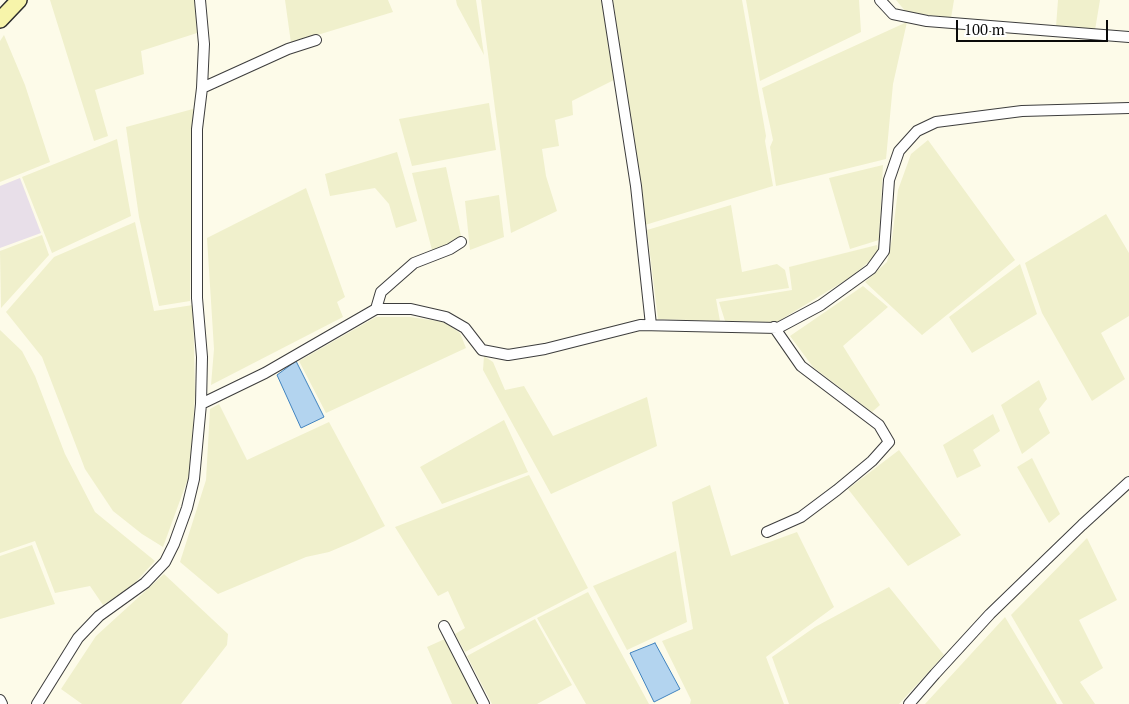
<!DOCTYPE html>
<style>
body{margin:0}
#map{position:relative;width:1129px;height:704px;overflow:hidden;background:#fdfbe9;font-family:"PT Serif",serif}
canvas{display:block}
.scale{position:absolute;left:956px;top:20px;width:152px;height:22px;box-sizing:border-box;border:2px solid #0a0a0a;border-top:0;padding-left:6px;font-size:15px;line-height:18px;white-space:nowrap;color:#0a0a0a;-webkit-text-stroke:4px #fff;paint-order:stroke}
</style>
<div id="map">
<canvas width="1129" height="704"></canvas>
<div class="scale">100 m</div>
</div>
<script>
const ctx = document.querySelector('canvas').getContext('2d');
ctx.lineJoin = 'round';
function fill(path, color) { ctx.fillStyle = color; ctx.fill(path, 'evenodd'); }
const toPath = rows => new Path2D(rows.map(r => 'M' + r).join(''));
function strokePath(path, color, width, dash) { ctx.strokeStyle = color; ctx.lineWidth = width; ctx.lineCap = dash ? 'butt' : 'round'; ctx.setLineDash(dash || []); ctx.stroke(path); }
const industrial = toPath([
 [20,178,41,233,0,248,0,186]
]);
const farmland = toPath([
 [50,0,195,0,197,33,141,51,144,74,95,90,108,136,94,141],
 [285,0,388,0,393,12,291,43],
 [456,0,476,0,484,55,457,5],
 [481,0,603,0,616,79,572,101,573,115,555,120,559,146,542,149,546,176,557,211,511,233],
 [613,0,742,0,766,136,765,141,773,186,645,225],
 [746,0,859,0,861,32,760,81],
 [896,0,954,0,951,18,906,12],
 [1058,0,1100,0,1095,30,1056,27],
 [907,22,893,84,886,159,776,186,770,147,773,140,762,88],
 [4,35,25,85,50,162,0,182,0,41],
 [489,103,496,150,412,166,399,119],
 [193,109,190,301,159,306,139,217,126,127],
 [117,139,131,216,52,253,22,177],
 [928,140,1015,260,922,335,865,282,887,262,892,239,898,190,911,154],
 [397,152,417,221,396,228,389,204,375,188,330,196,325,174],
 [883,165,879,240,850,249,829,178],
 [446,167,461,236,449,246,432,250,412,173],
 [306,188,345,297,337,302,343,317,211,385,214,349,207,238],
 [499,195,504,237,470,250,465,201],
 [731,205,742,272,777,264,785,270,789,288,716,299,720,321,658,319,647,230],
 [1106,214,1129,253,1129,316,1101,333,1125,379,1092,401,1042,313,1025,263],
 [135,222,154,311,193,305,195,394,190,473,163,547,142,534,113,511,85,469,42,357,6,312,54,257],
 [42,235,49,255,1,308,0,251],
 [877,245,879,253,851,277,777,322,725,321,719,302,792,290,789,267],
 [1020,264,1037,314,972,353,949,317],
 [863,286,888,307,843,346,880,405,872,412,813,367,790,336],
 [376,317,410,317,444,322,460,333,466,348,326,413,299,361],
 [0,330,22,351,35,376,65,454,95,512,155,561,132,586,103,605,90,586,55,593,35,541,0,553],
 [484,356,493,362,505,390,524,386,553,436,647,397,657,446,551,494,483,370],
 [1039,380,1047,399,1039,409,1050,433,1022,454,1001,405],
 [219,404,247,460,329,422,385,526,355,541,329,552,306,557,218,594,180,562,206,480,210,409],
 [993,414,1000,431,973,450,981,466,957,478,943,445],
 [504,420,528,472,442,504,420,467],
 [899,450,961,535,908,566,848,489],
 [1032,458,1060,514,1049,523,1017,467],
 [529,475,588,588,465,652,455,634,465,628,448,591,438,596,395,527],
 [710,485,731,556,797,532,834,607,766,657,784,704,690,704,691,700,662,641,693,629,672,502],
 [1087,538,1117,600,1079,620,1103,668,1080,682,1095,704,1063,704,1011,615],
 [32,545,55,604,0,619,0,556],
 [676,551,687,622,627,650,593,586],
 [164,574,228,634,227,645,181,704,82,704,61,689,96,636],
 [889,587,944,655,899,704,789,704,772,657,815,627],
 [588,592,649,704,586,704,537,618],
 [1005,617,1057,704,925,704],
 [535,619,572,685,537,704,492,704,467,656],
 [447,638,481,704,452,704,427,647]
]);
const water = toPath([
 [296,361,324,417,301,428,277,375,296,361],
 [655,643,680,689,654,702,630,653,655,643]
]);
const minor = toPath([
 [607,0,636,186,651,325],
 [880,0,893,14,927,21,1129,37],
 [202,88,288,49,316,40],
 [376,309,381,292,414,263,450,249,461,242],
 [201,404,265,373,376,309,411,309,446,317,465,328,482,350,508,355,545,349,640,325,778,328,821,305,871,269,884,251,889,180,899,151,917,131,936,122,1022,111,1129,108],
 [767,532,801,517,837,490,872,461,889,442,879,425,801,366,774,327],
 [444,626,484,704],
 [0,700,2,704],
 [37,704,78,638,99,616,145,583,165,562,174,544,187,508,194,479,201,404,202,357,197,298,197,129,202,88,204,44,200,0],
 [909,704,935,674,990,614,1082,525,1129,482]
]);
const secondary = toPath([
 [0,20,19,0]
]);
fill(industrial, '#e8dfe9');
fill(farmland, '#f0f0cc');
fill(water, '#b3d4ef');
strokePath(water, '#4183bf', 1);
strokePath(minor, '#3d3d3d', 12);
strokePath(secondary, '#2c2c2c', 18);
strokePath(minor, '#fff', 10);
strokePath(secondary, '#f7f4aa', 15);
</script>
